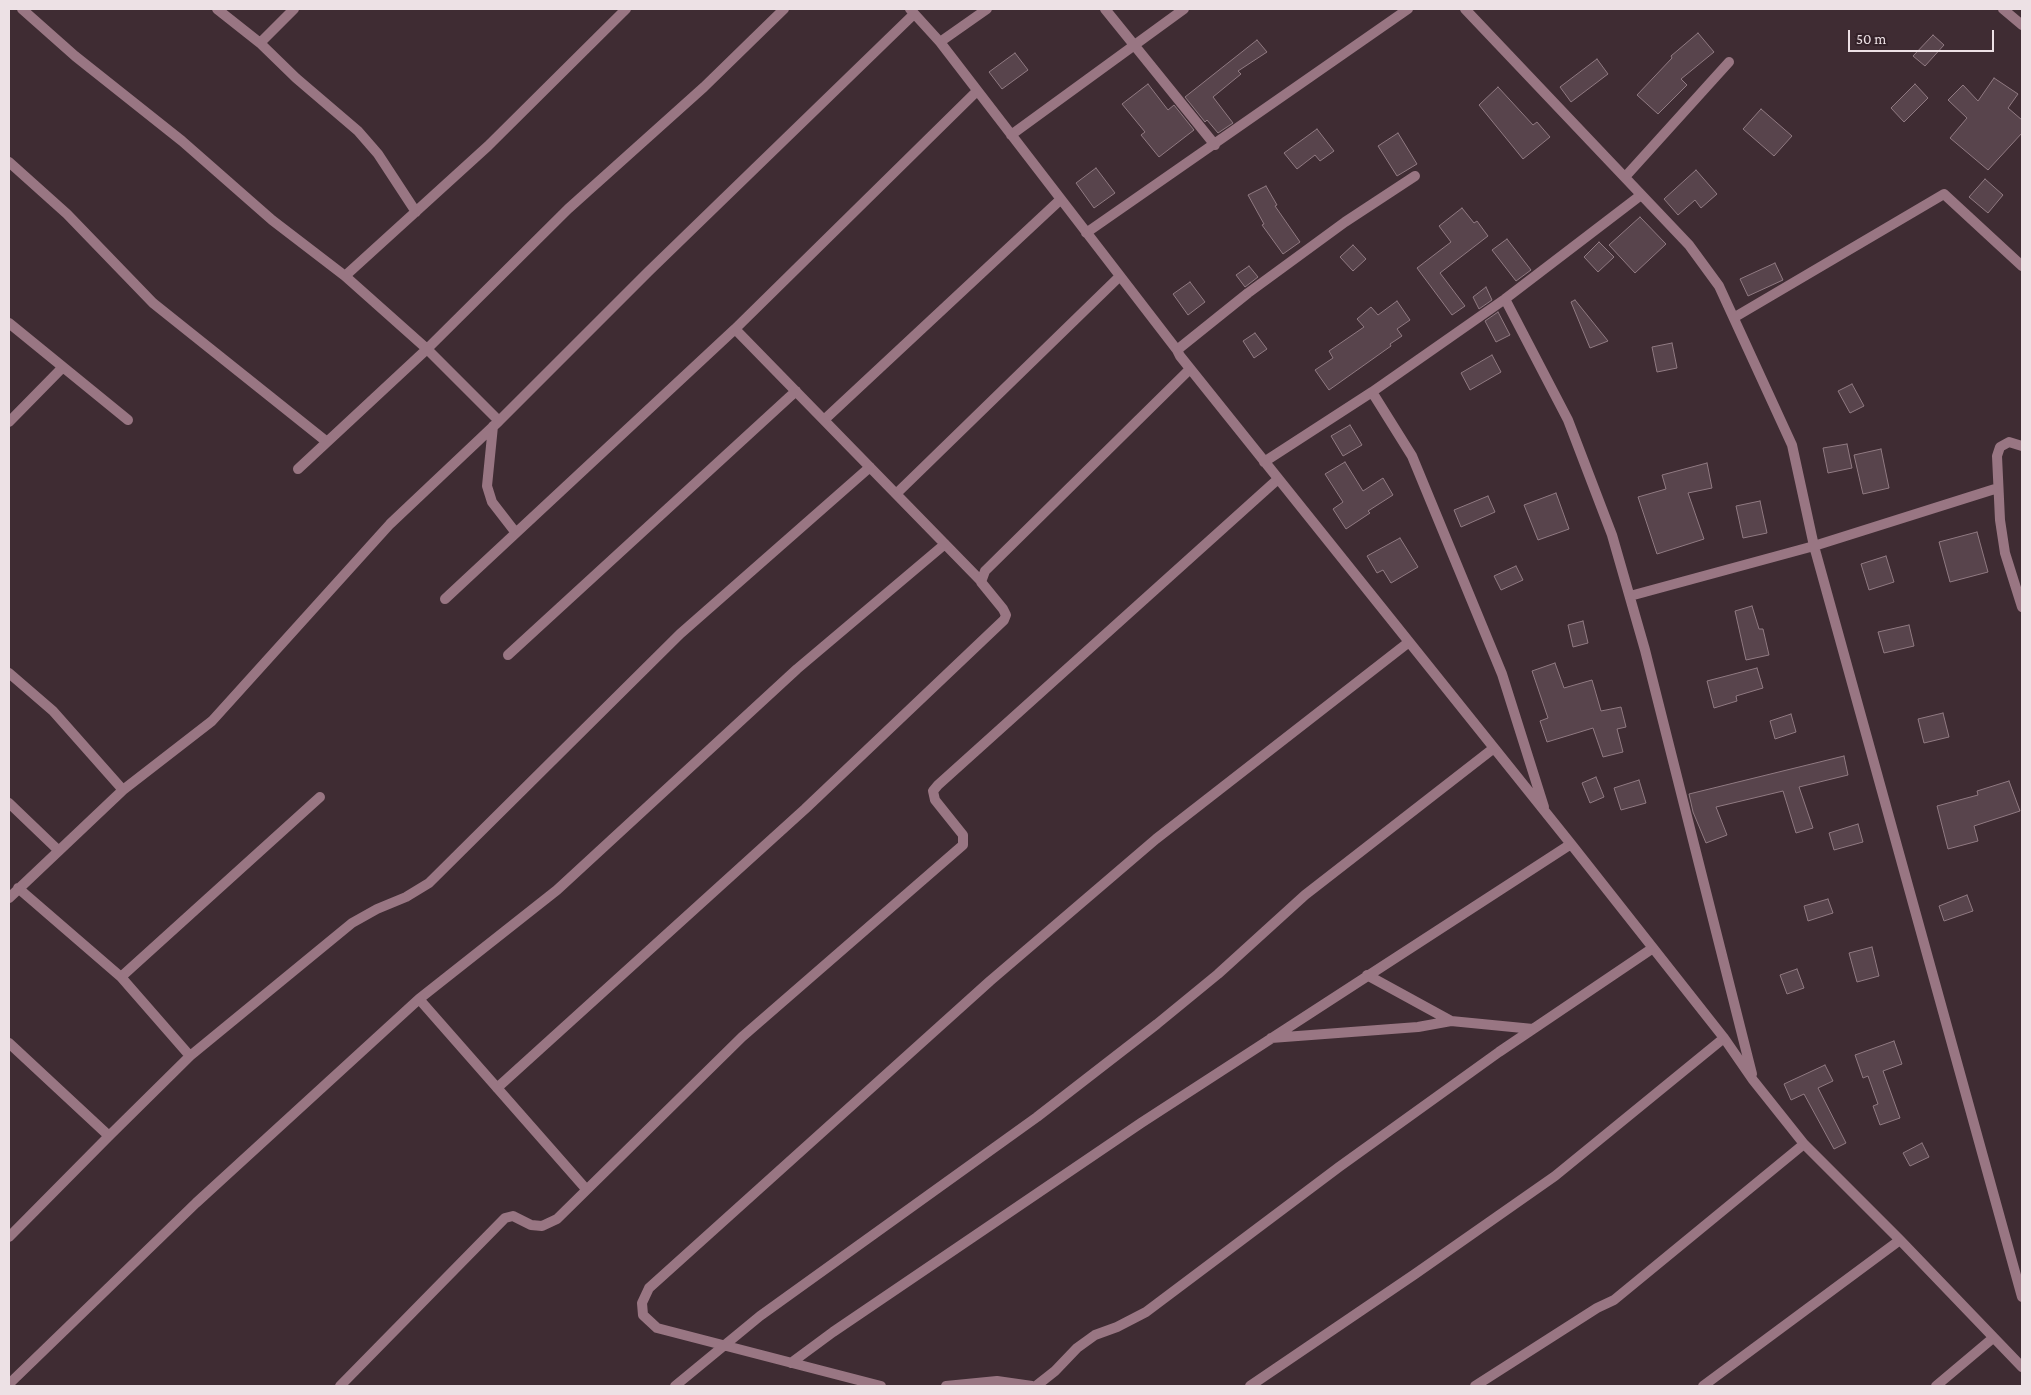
<!DOCTYPE html>
<style>
body{margin:0}
#map{position:relative;width:2031px;height:1395px;overflow:hidden;background:#3f2c33;font-family:"Crimson Pro",serif}
canvas{display:block}
.frame{position:absolute;inset:0;border:10px solid #ede1e5;pointer-events:none}
.scale{position:absolute;left:1848px;top:30px;width:146px;height:22px;box-sizing:border-box;border:2px solid #ede1e5;border-top:0;padding-left:6px;font-size:15px;line-height:18px;white-space:nowrap;color:#ede1e5;-webkit-text-stroke:4px #342229;paint-order:stroke}
</style>
<div id="map">
<canvas width="2031" height="1395"></canvas>
<div class="frame"></div>
<div class="scale">50 m</div>
</div>
<script>
const ctx = document.querySelector('canvas').getContext('2d');
ctx.lineJoin = 'round';
function fill(path, color) { ctx.fillStyle = color; ctx.fill(path, 'evenodd'); }
const toPath = rows => new Path2D(rows.map(r => 'M' + r).join(''));
function strokePath(path, color, width, dash) { ctx.strokeStyle = color; ctx.lineWidth = width; ctx.lineCap = dash ? 'butt' : 'round'; ctx.setLineDash(dash || []); ctx.stroke(path); }
const building = toPath([
 [1698,33,1714,52,1681,79,1687,85,1658,114,1637,95,1672,58,1671,56,1698,33],
 [1933,35,1944,45,1925,66,1913,56,1933,35],
 [1257,40,1267,52,1238,71,1241,74,1213,97,1233,123,1218,133,1207,120,1205,122,1185,97,1257,40],
 [1015,53,1028,70,1002,89,989,72,1015,53],
 [1597,59,1608,74,1571,102,1560,87,1597,59],
 [1994,78,2018,94,2008,108,2022,120,2022,133,1988,170,1950,138,1967,118,1948,100,1963,85,1978,101,1994,78],
 [1148,84,1168,110,1174,105,1194,130,1159,157,1141,135,1145,132,1122,104,1148,84],
 [1915,84,1928,98,1904,122,1891,108,1915,84],
 [1498,87,1533,125,1537,122,1550,137,1523,159,1479,105,1498,87],
 [1761,109,1792,136,1774,156,1743,129,1761,109],
 [1317,129,1334,151,1320,161,1315,155,1297,169,1284,153,1317,129],
 [1398,133,1417,164,1397,176,1378,146,1398,133],
 [1096,168,1115,193,1094,208,1076,183,1096,168],
 [1696,170,1717,194,1701,208,1695,200,1678,215,1664,199,1696,170],
 [1985,179,2003,195,1988,213,1969,197,1985,179],
 [1266,186,1277,205,1275,206,1300,242,1283,254,1262,225,1264,224,1248,195,1266,186],
 [1462,208,1474,223,1477,221,1488,236,1440,273,1465,306,1452,315,1417,268,1451,242,1439,226,1462,208],
 [1640,217,1666,244,1635,273,1609,245,1640,217],
 [1507,239,1531,270,1516,281,1492,250,1507,239],
 [1599,242,1614,257,1598,272,1584,257,1599,242],
 [1353,245,1366,259,1353,271,1340,257,1353,245],
 [1775,263,1783,280,1748,296,1740,279,1775,263],
 [1249,266,1258,277,1245,287,1236,275,1249,266],
 [1190,282,1205,302,1188,315,1173,294,1190,282],
 [1486,287,1492,300,1479,309,1473,297,1486,287],
 [1575,300,1608,341,1590,348,1571,302,1575,300],
 [1397,301,1410,320,1397,329,1402,336,1390,344,1391,346,1329,390,1315,370,1333,358,1329,351,1364,327,1357,319,1371,307,1378,315,1397,301],
 [1498,312,1510,335,1496,342,1485,321,1498,312],
 [1255,333,1267,349,1254,358,1243,341,1255,333],
 [1672,343,1677,368,1657,372,1652,347,1672,343],
 [1492,355,1501,372,1470,390,1461,373,1492,355],
 [1852,384,1864,406,1850,413,1838,391,1852,384],
 [1350,425,1362,445,1343,456,1331,436,1350,425],
 [1847,444,1852,468,1828,473,1823,448,1847,444],
 [1881,449,1889,488,1863,494,1854,455,1881,449],
 [1345,462,1363,491,1383,478,1393,495,1368,511,1370,513,1346,529,1333,509,1343,502,1325,474,1345,462],
 [1707,463,1712,488,1688,493,1704,539,1657,554,1638,497,1666,489,1662,475,1707,463],
 [1556,493,1569,529,1538,540,1524,505,1556,493],
 [1488,496,1495,512,1461,527,1454,510,1488,496],
 [1760,501,1767,533,1743,538,1736,506,1760,501],
 [1977,532,1988,572,1950,582,1939,542,1977,532],
 [1400,538,1418,567,1391,583,1383,570,1377,573,1367,556,1400,538],
 [1886,556,1894,582,1869,590,1861,564,1886,556],
 [1516,566,1523,580,1501,590,1494,576,1516,566],
 [1752,606,1759,629,1763,629,1769,655,1746,660,1735,611,1752,606],
 [1583,621,1588,643,1573,647,1568,625,1583,621],
 [1909,625,1914,646,1884,653,1878,632,1909,625],
 [1555,663,1564,688,1592,680,1601,711,1621,707,1626,727,1617,729,1623,752,1603,757,1593,728,1547,742,1540,721,1548,718,1532,671,1555,663],
 [1757,668,1763,688,1736,696,1737,701,1714,708,1707,681,1757,668],
 [1943,713,1949,737,1924,743,1918,719,1943,713],
 [1791,714,1796,732,1775,739,1770,721,1791,714],
 [1844,756,1848,775,1799,787,1813,828,1796,833,1783,791,1716,807,1727,835,1706,843,1693,812,1689,794,1844,756],
 [1596,777,1604,797,1590,803,1582,783,1596,777],
 [1639,780,1646,803,1621,810,1614,788,1639,780],
 [2009,781,2020,811,1974,826,1978,841,1948,849,1937,806,1978,795,1977,791,2009,781],
 [1858,824,1863,842,1834,850,1829,833,1858,824],
 [1967,895,1973,911,1944,921,1939,906,1967,895],
 [1828,899,1833,913,1808,921,1804,906,1828,899],
 [1872,947,1879,976,1857,982,1849,953,1872,947],
 [1797,969,1804,988,1787,994,1780,975,1797,969],
 [1894,1041,1902,1064,1883,1071,1900,1118,1880,1125,1873,1106,1878,1104,1868,1076,1863,1078,1855,1055,1894,1041],
 [1825,1065,1833,1081,1818,1088,1846,1143,1834,1149,1804,1094,1791,1100,1784,1084,1825,1065],
 [1922,1143,1929,1157,1910,1166,1903,1153,1922,1143]
]);
const street = toPath([
 [22,9,75,56,182,141,272,220,345,276,427,349,499,421],
 [217,9,260,43,296,78,358,131,378,154,416,212],
 [910,9,940,42,1177,350,1180,356,1571,844,1724,1038,1753,1080,1804,1144,1900,1240,2022,1367],
 [1105,9,1215,145],
 [1465,9,1689,245,1719,286,1792,445,1814,546,2022,1297],
 [2003,9,2022,25],
 [940,42,987,9],
 [260,43,294,9],
 [1011,135,1184,9],
 [9,162,67,214,153,303,327,442],
 [1625,177,1729,62],
 [1086,233,1408,9],
 [345,276,488,146,626,9],
 [1505,299,1568,420,1612,535,1645,650,1752,1074],
 [1735,317,1944,194,2022,266],
 [9,323,128,420],
 [735,329,980,580],
 [1177,350,1248,293,1345,222,1415,176],
 [1372,392,1412,456,1502,674,1544,807],
 [824,420,1060,200],
 [9,422,63,367],
 [493,426,487,486,492,502,516,533],
 [2022,446,2009,442,2000,447,1997,456,2000,520,2005,553,2022,607],
 [1264,462,1372,392,1505,299,1641,195],
 [298,469,427,349,568,209,704,87,784,9],
 [896,494,1119,277],
 [1630,596,1814,546,1998,488],
 [445,599,735,329,977,91],
 [508,655,796,391],
 [9,673,53,711,123,790],
 [9,803,58,850],
 [18,888,121,977,190,1056],
 [9,898,123,790,212,721,390,524,499,421,648,272,914,14],
 [1367,975,1451,1021],
 [121,977,320,797],
 [419,999,586,1189],
 [1271,1038,1418,1027,1451,1021,1533,1029],
 [9,1043,109,1136],
 [497,1088,805,809,1004,620,1006,615,1003,609,981,582,985,571,1190,369],
 [9,1237,109,1136,190,1056,352,923,377,909,406,897,429,883,680,634,870,467],
 [791,1363,833,1332,1141,1123,1571,844],
 [9,1384,196,1203,419,999,557,890,797,669,945,544],
 [340,1386,505,1218,513,1216,531,1225,542,1226,557,1219,742,1037,963,845,963,835,935,800,933,791,938,785,1278,479],
 [675,1386,760,1316,1037,1117,1157,1024,1218,974,1305,895,1494,748],
 [881,1386,657,1328,643,1315,642,1303,649,1288,990,981,1156,839,1409,642],
 [946,1386,997,1381,1032,1386],
 [1036,1386,1055,1371,1077,1348,1095,1335,1117,1327,1146,1312,1339,1167,1499,1052,1653,948],
 [1250,1386,1415,1274,1555,1176,1724,1038],
 [1475,1386,1597,1308,1614,1300,1804,1144],
 [1703,1386,1900,1240],
 [1936,1386,1993,1338]
]);
fill(building, '#58444c');
strokePath(building, '#907a82', 1);
strokePath(street, '#997683', 10);
</script>
